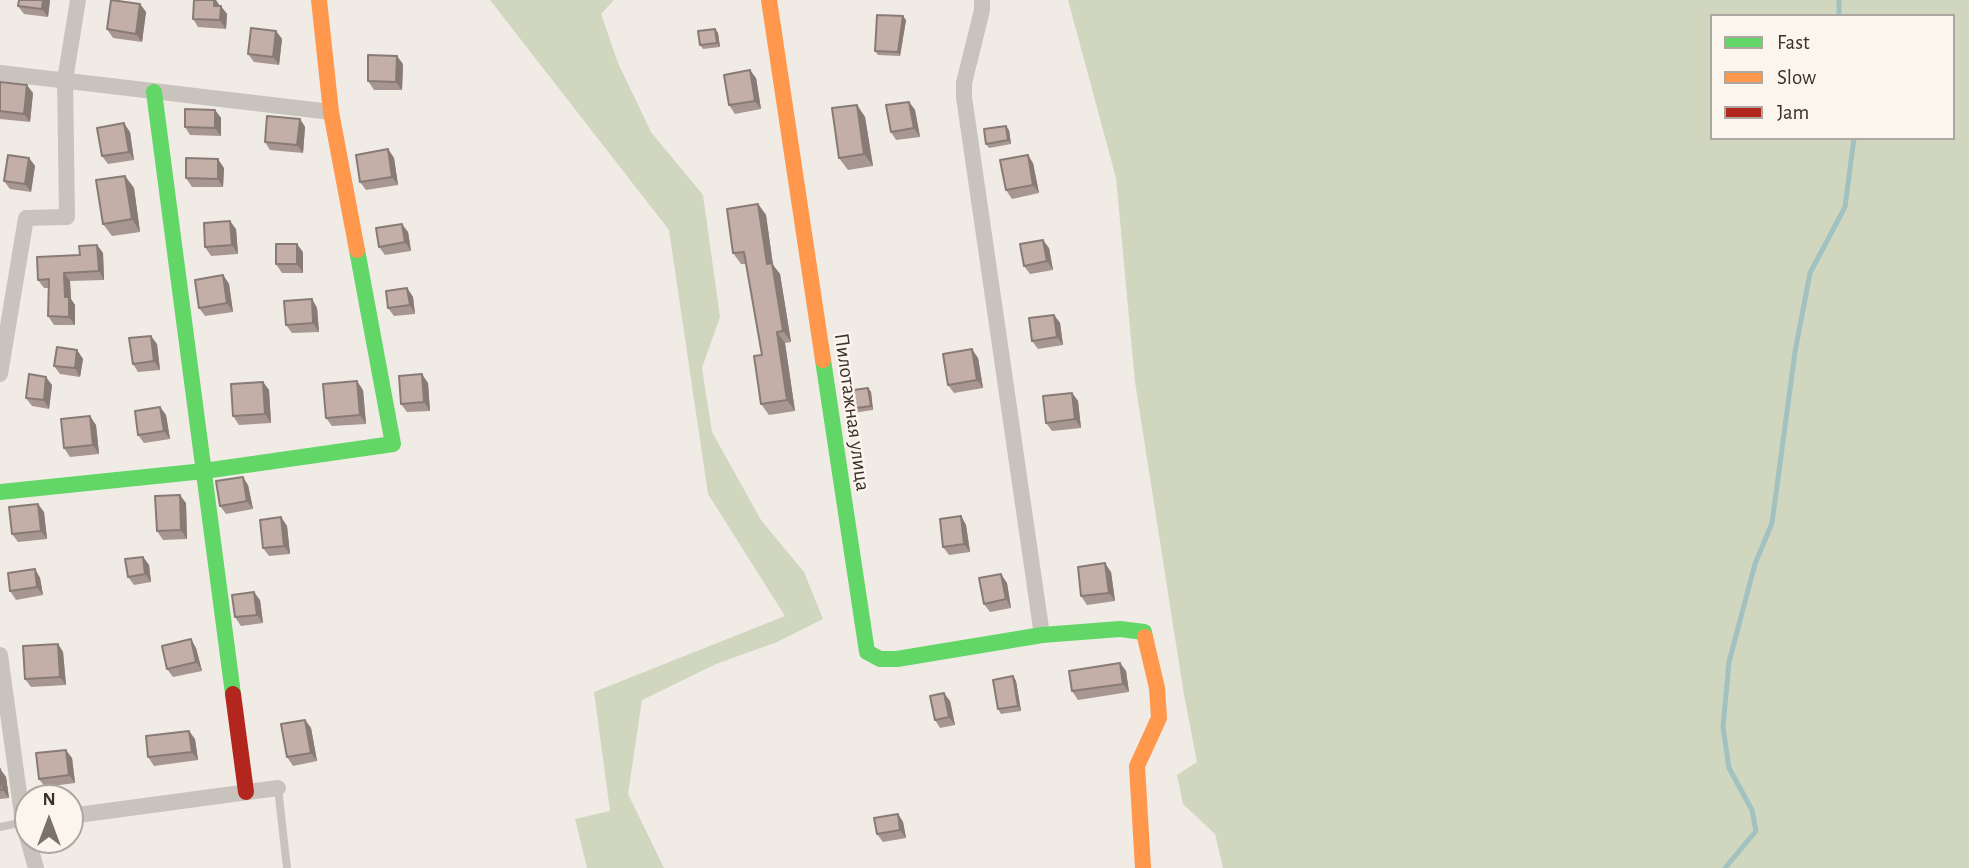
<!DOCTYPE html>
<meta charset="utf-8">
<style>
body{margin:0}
#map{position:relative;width:1969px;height:868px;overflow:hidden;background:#f0ebe5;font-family:"Alegreya Sans",sans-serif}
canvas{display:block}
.legend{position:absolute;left:1710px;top:14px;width:245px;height:126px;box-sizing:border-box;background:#fbf5ee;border:2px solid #aea6a0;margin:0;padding:9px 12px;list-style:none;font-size:21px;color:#3b302b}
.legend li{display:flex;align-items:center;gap:14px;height:35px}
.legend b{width:35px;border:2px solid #aea6a0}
.north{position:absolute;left:14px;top:784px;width:70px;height:70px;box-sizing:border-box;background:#fbf5ee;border:2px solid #aea6a0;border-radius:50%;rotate:0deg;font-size:19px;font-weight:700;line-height:28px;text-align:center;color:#3b302b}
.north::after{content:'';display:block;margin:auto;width:24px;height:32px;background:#7a716c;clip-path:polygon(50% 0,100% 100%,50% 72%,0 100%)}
</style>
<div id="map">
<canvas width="1969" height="868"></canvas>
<ul class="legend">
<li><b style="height:9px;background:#63d668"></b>Fast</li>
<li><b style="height:9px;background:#ff974d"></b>Slow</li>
<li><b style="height:9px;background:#b3261e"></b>Jam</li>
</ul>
<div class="north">N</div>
</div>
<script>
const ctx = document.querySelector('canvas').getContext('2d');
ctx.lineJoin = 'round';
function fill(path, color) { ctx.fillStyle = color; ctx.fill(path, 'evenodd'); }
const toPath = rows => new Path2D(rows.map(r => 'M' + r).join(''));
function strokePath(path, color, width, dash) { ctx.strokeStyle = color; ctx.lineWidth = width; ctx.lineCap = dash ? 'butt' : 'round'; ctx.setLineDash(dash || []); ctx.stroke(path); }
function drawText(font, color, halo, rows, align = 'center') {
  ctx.font = font + ' "Alegreya Sans",sans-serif'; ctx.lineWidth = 5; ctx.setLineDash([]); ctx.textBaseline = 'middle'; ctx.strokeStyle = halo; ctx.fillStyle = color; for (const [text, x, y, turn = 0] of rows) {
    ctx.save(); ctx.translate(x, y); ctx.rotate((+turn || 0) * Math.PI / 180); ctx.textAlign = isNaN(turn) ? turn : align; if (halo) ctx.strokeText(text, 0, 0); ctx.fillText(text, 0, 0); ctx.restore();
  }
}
const green = toPath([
 [490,0,614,0,601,14,618,63,651,132,703,195,720,317,702,368,712,432,761,520,804,572,823,619,777,642,716,664,642,700,628,794,664,868,587,868,575,819,610,811,594,692,785,616,708,494,669,230],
 [1068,0,1969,0,1969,868,1223,868,1215,834,1183,804,1177,775,1197,762,1184,695,1135,382,1116,178],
 [1712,16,1953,16,1953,138,1712,138]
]);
const stream = toPath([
 [1839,16,1839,0],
 [1725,868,1756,831,1752,810,1729,768,1723,727,1729,662,1755,564,1772,523,1795,352,1810,273,1845,207,1854,138]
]);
const lane = toPath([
 [278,788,287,868],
 [0,827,23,822]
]);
const street = toPath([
 [982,0,982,10,964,83,964,97,1042,635],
 [0,73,331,112],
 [0,374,26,218,67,217,65,80,78,0],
 [0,655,23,822,36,868],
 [70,816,278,788]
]);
const fast = toPath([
 [154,92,233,694],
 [823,360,867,652,880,659,897,659,1042,635,1120,629,1144,632,1145,637],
 [0,492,204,471,393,444,357,250]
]);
const slow = toPath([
 [319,0,331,112,357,250],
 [769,0,823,360],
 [1143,868,1137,766,1159,718,1157,688,1145,637]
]);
const jam = toPath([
 [233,694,246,792]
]);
const wall = toPath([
 [19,0,50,0,48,17,24,14,18,6],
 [140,4,146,12,142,42,113,38,107,29],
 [220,6,227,14,226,29,198,27,193,19],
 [906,20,900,56,878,55,875,51],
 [715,29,718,33,720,47,703,49,700,45],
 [276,31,282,39,279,65,254,62,248,54],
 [403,64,402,90,374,90,368,81],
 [756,78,761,109,735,114,729,105],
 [0,82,33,93,30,122,0,119],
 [909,102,915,110,920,137,896,140,891,132],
 [857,105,865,117,873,166,848,170,839,158],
 [215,110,221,118,221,136,190,135,185,127],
 [300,119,305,127,303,153,270,150,265,142],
 [1009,130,1011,144,989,148,986,144],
 [130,132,134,160,108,164,102,156],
 [388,149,394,158,398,185,366,190,360,182],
 [29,158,35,166,31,192,10,189,4,181],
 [1033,163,1039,193,1012,199,1006,190],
 [224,168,223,187,192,187,186,178],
 [125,176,134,188,140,232,112,236,103,224],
 [758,204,766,215,773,265,780,274,791,342,785,343,795,411,769,415,761,404,762,355,746,264,741,264,733,253],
 [236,229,238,254,211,256,205,247],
 [408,232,411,251,385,255,379,247],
 [97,245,103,253,104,280,70,281,71,299,75,305,75,325,54,325,48,316,49,288,44,288,38,280],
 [1049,248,1053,270,1030,274,1024,266],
 [303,252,303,273,282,273,276,264],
 [223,275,229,284,233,312,205,316,199,308],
 [407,288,413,297,415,314,394,316,388,308],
 [312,299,317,308,319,332,292,333,286,325],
 [1054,315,1060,323,1063,345,1038,349,1032,341],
 [157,344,160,370,138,372,133,364],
 [77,350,83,359,80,377,60,374,54,366],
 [978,358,983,388,954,393,948,385],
 [263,382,269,390,271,423,239,425,233,416],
 [428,383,430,411,407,412,401,404],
 [52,385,49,409,32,406,26,398],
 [868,388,871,392,873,410,852,413,849,409],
 [363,390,366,424,332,426,326,418],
 [1072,393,1078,401,1081,428,1052,431,1046,423],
 [160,407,166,415,170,439,144,443,138,435],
 [96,425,99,454,70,457,64,448],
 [248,485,253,509,226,514,220,506],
 [186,503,187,539,163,540,157,531],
 [44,512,47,539,18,542,12,534],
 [961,516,966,525,970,552,949,555,943,547],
 [281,517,287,526,290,554,269,556,263,548],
 [143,557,149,565,151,582,134,585,128,577],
 [35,569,40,578,43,595,16,600,10,591],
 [1111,572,1115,601,1087,605,1081,596],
 [1007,583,1011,608,990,612,984,604],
 [260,600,263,623,241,626,235,617],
 [58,644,63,652,66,685,31,687,25,679],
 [196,648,202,671,173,677,167,669],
 [1120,663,1126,671,1129,692,1078,700,1072,691],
 [1013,676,1016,681,1021,711,1001,714,998,709],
 [950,701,955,725,940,728,935,720],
 [305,720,311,728,317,761,293,766,287,757],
 [195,739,198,760,154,766,148,757],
 [72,758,75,783,45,787,39,779],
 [0,769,6,777,9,798,0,799],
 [898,814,903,822,906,838,883,842,877,834]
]);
const shadedWall = toPath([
 [43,0,50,0,48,17,42,9],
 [214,0,216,0,220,6,214,6],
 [140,4,146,12,142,42,136,34],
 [221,6,227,14,226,29,220,20],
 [903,16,906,20,900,56,898,52],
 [715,29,718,33,720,47,717,43],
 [276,31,282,39,279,65,273,57],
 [397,56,403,64,402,90,396,82],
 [750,70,756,78,761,109,755,101],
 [27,85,33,93,30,122,24,114],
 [909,102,915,110,920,137,914,128],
 [857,105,865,117,873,166,864,154],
 [215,110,221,118,221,136,215,128],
 [300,119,305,127,303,153,297,145],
 [124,123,130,132,134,160,129,152],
 [1006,126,1009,130,1011,144,1008,140],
 [388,149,394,158,398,185,392,177],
 [1028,155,1033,163,1039,193,1033,185],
 [29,158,35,166,31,192,25,184],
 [218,159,224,168,223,187,218,179],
 [125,176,134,188,140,232,132,219],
 [758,204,766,215,773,265,780,274,791,342,783,331,767,264],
 [230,221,236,229,238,254,232,245],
 [402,224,408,232,411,251,405,242],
 [1043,240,1049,248,1053,270,1047,261],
 [297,244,303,252,303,273,297,264],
 [97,245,103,253,104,280,99,271],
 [64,273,70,281,71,299,75,305,75,325,69,317,65,297],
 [223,275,229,284,233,312,227,303],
 [407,288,413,297,415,314,410,305],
 [312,299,317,308,319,332,313,323],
 [1054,315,1060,323,1063,345,1057,337],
 [777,332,785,343,795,411,787,400],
 [151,336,157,344,160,370,154,361],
 [972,349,978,358,983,388,977,380],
 [77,350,83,359,80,377,75,368],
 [422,374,428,383,430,411,424,402],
 [46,377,52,385,49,409,44,400],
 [357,381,363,390,366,424,360,415],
 [263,382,269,390,271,423,265,414],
 [868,388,871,392,873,410,871,406],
 [1072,393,1078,401,1081,428,1075,419],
 [160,407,166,415,170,439,164,431],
 [90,416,96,425,99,454,93,445],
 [243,477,248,485,253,509,247,501],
 [180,495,186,503,187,539,181,530],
 [38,504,44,512,47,539,41,531],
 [961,516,966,525,970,552,964,544],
 [281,517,287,526,290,554,284,546],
 [143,557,149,565,151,582,145,574],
 [1105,563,1111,572,1115,601,1109,593],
 [35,569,40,578,43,595,37,587],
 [1001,574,1007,583,1011,608,1006,599],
 [254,592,260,600,263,623,257,615],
 [191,639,196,648,202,671,196,662],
 [58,644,63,652,66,685,60,677],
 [1120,663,1126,671,1129,692,1123,684],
 [1013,676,1016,681,1021,711,1018,706],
 [944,693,950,701,955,725,949,717],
 [305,720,311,728,317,761,311,753],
 [189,731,195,739,198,760,192,752],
 [66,750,72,758,75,783,69,775],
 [0,769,6,777,9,798,3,790],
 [898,814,903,822,906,838,900,830]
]);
const building = toPath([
 [19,0,43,0,42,9,18,6,19,0],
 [111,0,140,4,136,34,107,29,111,0],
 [194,0,214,0,214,6,221,6,220,20,193,19,194,0],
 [877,15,903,16,898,52,875,51,877,15],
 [251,28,276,31,273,57,248,54,251,28],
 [715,29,717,43,700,45,698,31,715,29],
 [368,55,397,56,396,82,368,81,368,55],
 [750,70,755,101,729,105,724,75,750,70],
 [0,82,27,85,24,114,0,111,0,82],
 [909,102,914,128,891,132,886,105,909,102],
 [857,105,864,154,839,158,832,108,857,105],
 [185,109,215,110,215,128,185,127,185,109],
 [267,116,300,119,297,145,265,142,267,116],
 [124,123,129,152,102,156,97,128,124,123],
 [1006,126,1008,140,986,144,984,129,1006,126],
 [388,149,392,177,360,182,356,155,388,149],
 [8,155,29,158,25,184,4,181,8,155],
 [1028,155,1033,185,1006,190,1000,160,1028,155],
 [186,158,218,159,218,179,186,178,186,158],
 [125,176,132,219,103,224,96,180,125,176],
 [758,204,767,264,772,263,783,331,777,332,787,400,761,404,754,356,762,355,744,252,733,253,727,209,758,204],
 [230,221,232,245,205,247,204,223,230,221],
 [402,224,405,242,379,247,376,228,402,224],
 [1043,240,1047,261,1024,266,1020,244,1043,240],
 [276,244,297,244,297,264,276,264,276,244],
 [97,245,99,271,64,273,65,297,69,297,69,317,48,316,49,279,38,280,37,257,80,255,79,246,97,245],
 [223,275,227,303,199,308,195,280,223,275],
 [407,288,410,305,388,308,386,291,407,288],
 [312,299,313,323,286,325,284,301,312,299],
 [1054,315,1057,337,1032,341,1029,318,1054,315],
 [151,336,154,361,133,364,129,338,151,336],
 [57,347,77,350,75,368,54,366,57,347],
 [972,349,977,380,948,385,943,354,972,349],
 [29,374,46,377,44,400,26,398,29,374],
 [422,374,424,402,401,404,399,376,422,374],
 [357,381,360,415,326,418,323,384,357,381],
 [263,382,265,414,233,416,231,384,263,382],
 [868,388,871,406,849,409,846,391,868,388],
 [1072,393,1075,419,1046,423,1043,396,1072,393],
 [160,407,164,431,138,435,135,411,160,407],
 [90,416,93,445,64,448,61,419,90,416],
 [243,477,247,501,220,506,216,481,243,477],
 [180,495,181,530,157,531,155,496,180,495],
 [38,504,41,531,12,534,9,507,38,504],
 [961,516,964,544,943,547,940,519,961,516],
 [281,517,284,546,263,548,260,520,281,517],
 [143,557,145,574,128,577,125,559,143,557],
 [1105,563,1109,593,1081,596,1078,567,1105,563],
 [35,569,37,587,10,591,8,573,35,569],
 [1001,574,1006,599,984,604,979,578,1001,574],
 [254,592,257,615,235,617,232,595,254,592],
 [191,639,196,662,167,669,162,646,191,639],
 [58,644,60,677,25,679,23,646,58,644],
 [1120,663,1123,684,1072,691,1069,671,1120,663],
 [1013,676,1018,706,998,709,993,680,1013,676],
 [944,693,949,717,935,720,930,696,944,693],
 [305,720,311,753,287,757,281,724,305,720],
 [189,731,192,752,148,757,146,736,189,731],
 [66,750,69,775,39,779,36,753,66,750],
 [0,769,3,790,0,790,0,769],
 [898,814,900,830,877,834,874,818,898,814]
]);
const streetNames = [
 ["Пилотажная улица",852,412,82]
];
fill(green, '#d1d6bf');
strokePath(stream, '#a1c2c1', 5);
strokePath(lane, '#c9c3be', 8);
strokePath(street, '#c9c3be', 16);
strokePath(fast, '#63d668', 16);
strokePath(slow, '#ff974d', 16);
strokePath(jam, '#b3261e', 16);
fill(wall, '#a89690');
fill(shadedWall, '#887a75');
fill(building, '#c3afa7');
strokePath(building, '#887a75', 2);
drawText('21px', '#3b302b', '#fbf5ee', streetNames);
</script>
